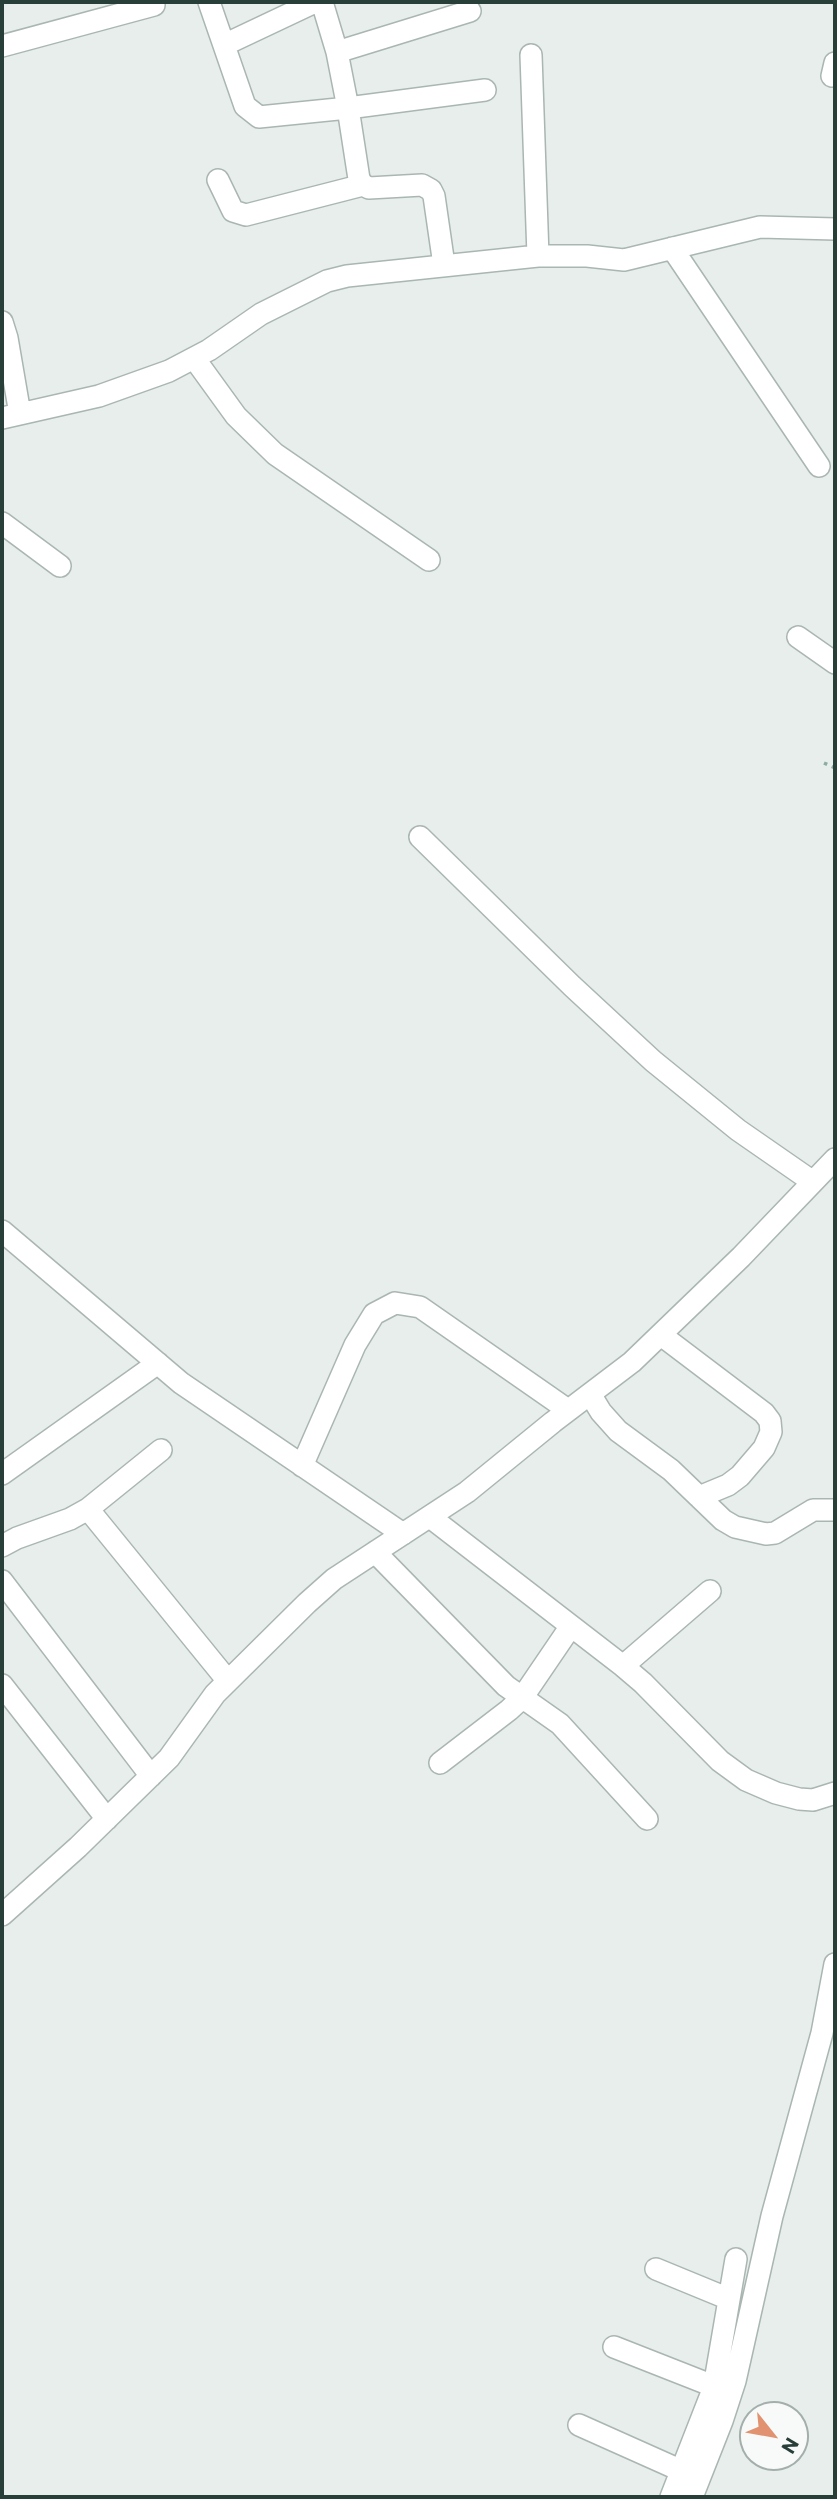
<!DOCTYPE html>
<style>
body{margin:0}
#map{position:relative;width:837px;height:2499px;overflow:hidden;background:#e7eeeb;font-family:Commissioner,sans-serif}
canvas{display:block}
.frame{position:absolute;inset:0;border:4px solid #283e39;pointer-events:none}
.north{position:absolute;left:739px;top:2401px;width:70px;height:70px;box-sizing:border-box;background:#f7faf9;border:2px solid #a4afac;border-radius:50%;rotate:121deg;font-size:19px;font-weight:700;line-height:28px;text-align:center;color:#283e39}
.north::after{content:'';display:block;margin:auto;width:24px;height:32px;background:#e19371;clip-path:polygon(50% 0,100% 100%,50% 72%,0 100%)}
</style>
<div id="map">
<canvas width="837" height="2499"></canvas>
<div class="frame"></div>
<div class="north">N</div>
</div>
<script>
const ctx = document.querySelector('canvas').getContext('2d');
ctx.lineJoin = 'round';
const toPath = rows => new Path2D(rows.map(r => 'M' + r).join(''));
function strokePath(path, color, width, dash) { ctx.strokeStyle = color; ctx.lineWidth = width; ctx.lineCap = dash ? 'butt' : 'round'; ctx.setLineDash(dash || []); ctx.stroke(path); }
const path = toPath([
 [824,763,835,768]
]);
const minor = toPath([
 [209,2,245,106,259,117,348,108,485,90],
 [322,2,337,52,348,108,359,179,363,185,369,188,422,185,431,190,434,196,444,265],
 [224,45,315,2],
 [2,46,154,5],
 [337,52,470,11],
 [531,55,538,256],
 [832,76,835,63],
 [218,180,233,211,246,215,363,185],
 [672,248,819,466],
 [2,322,7,338,20,414],
 [194,358,236,416,275,454,429,560],
 [2,418,99,396,169,371,209,350,261,314,327,281,347,276,538,256,587,256,624,260,760,227,835,229],
 [2,523,60,566],
 [798,637,835,663],
 [420,837,572,986,653,1061,738,1130,813,1182],
 [2,1231,181,1383,403,1534],
 [661,1335,764,1413,770,1421,771,1432,764,1448,740,1476,728,1485,699,1497],
 [590,1394,601,1412,618,1431,671,1470,723,1520,735,1527,766,1534,775,1533,813,1510,835,1510],
 [302,1466,355,1345,374,1314,395,1303,420,1307,568,1410],
 [2,1474,158,1363],
 [88,1509,228,1681],
 [430,1517,623,1666,643,1683,720,1761,746,1780,776,1793,799,1799,813,1800,835,1793],
 [2,1546,17,1538,70,1519,88,1509,161,1450],
 [375,1552,506,1686,560,1724,647,1819],
 [2,1581,151,1776],
 [623,1666,710,1591],
 [2,1685,107,1819],
 [440,1763,509,1710,522,1698,571,1626],
 [2,1915,78,1847,169,1758,215,1694,307,1603,334,1579,467,1492,553,1422,632,1362,741,1257,835,1159],
 [656,2269,729,2299],
 [614,2347,726,2391],
 [579,2425,682,2471],
 [671,2497,714,2387,736,2259],
 [692,2497,722,2421,735,2381,772,2216,822,2033,835,1964]
]);
strokePath(minor, '#aab6b2', 24);
strokePath(path, '#8bada4', 3.5, [3.5, 5]);
strokePath(minor, '#fff', 21);
</script>
